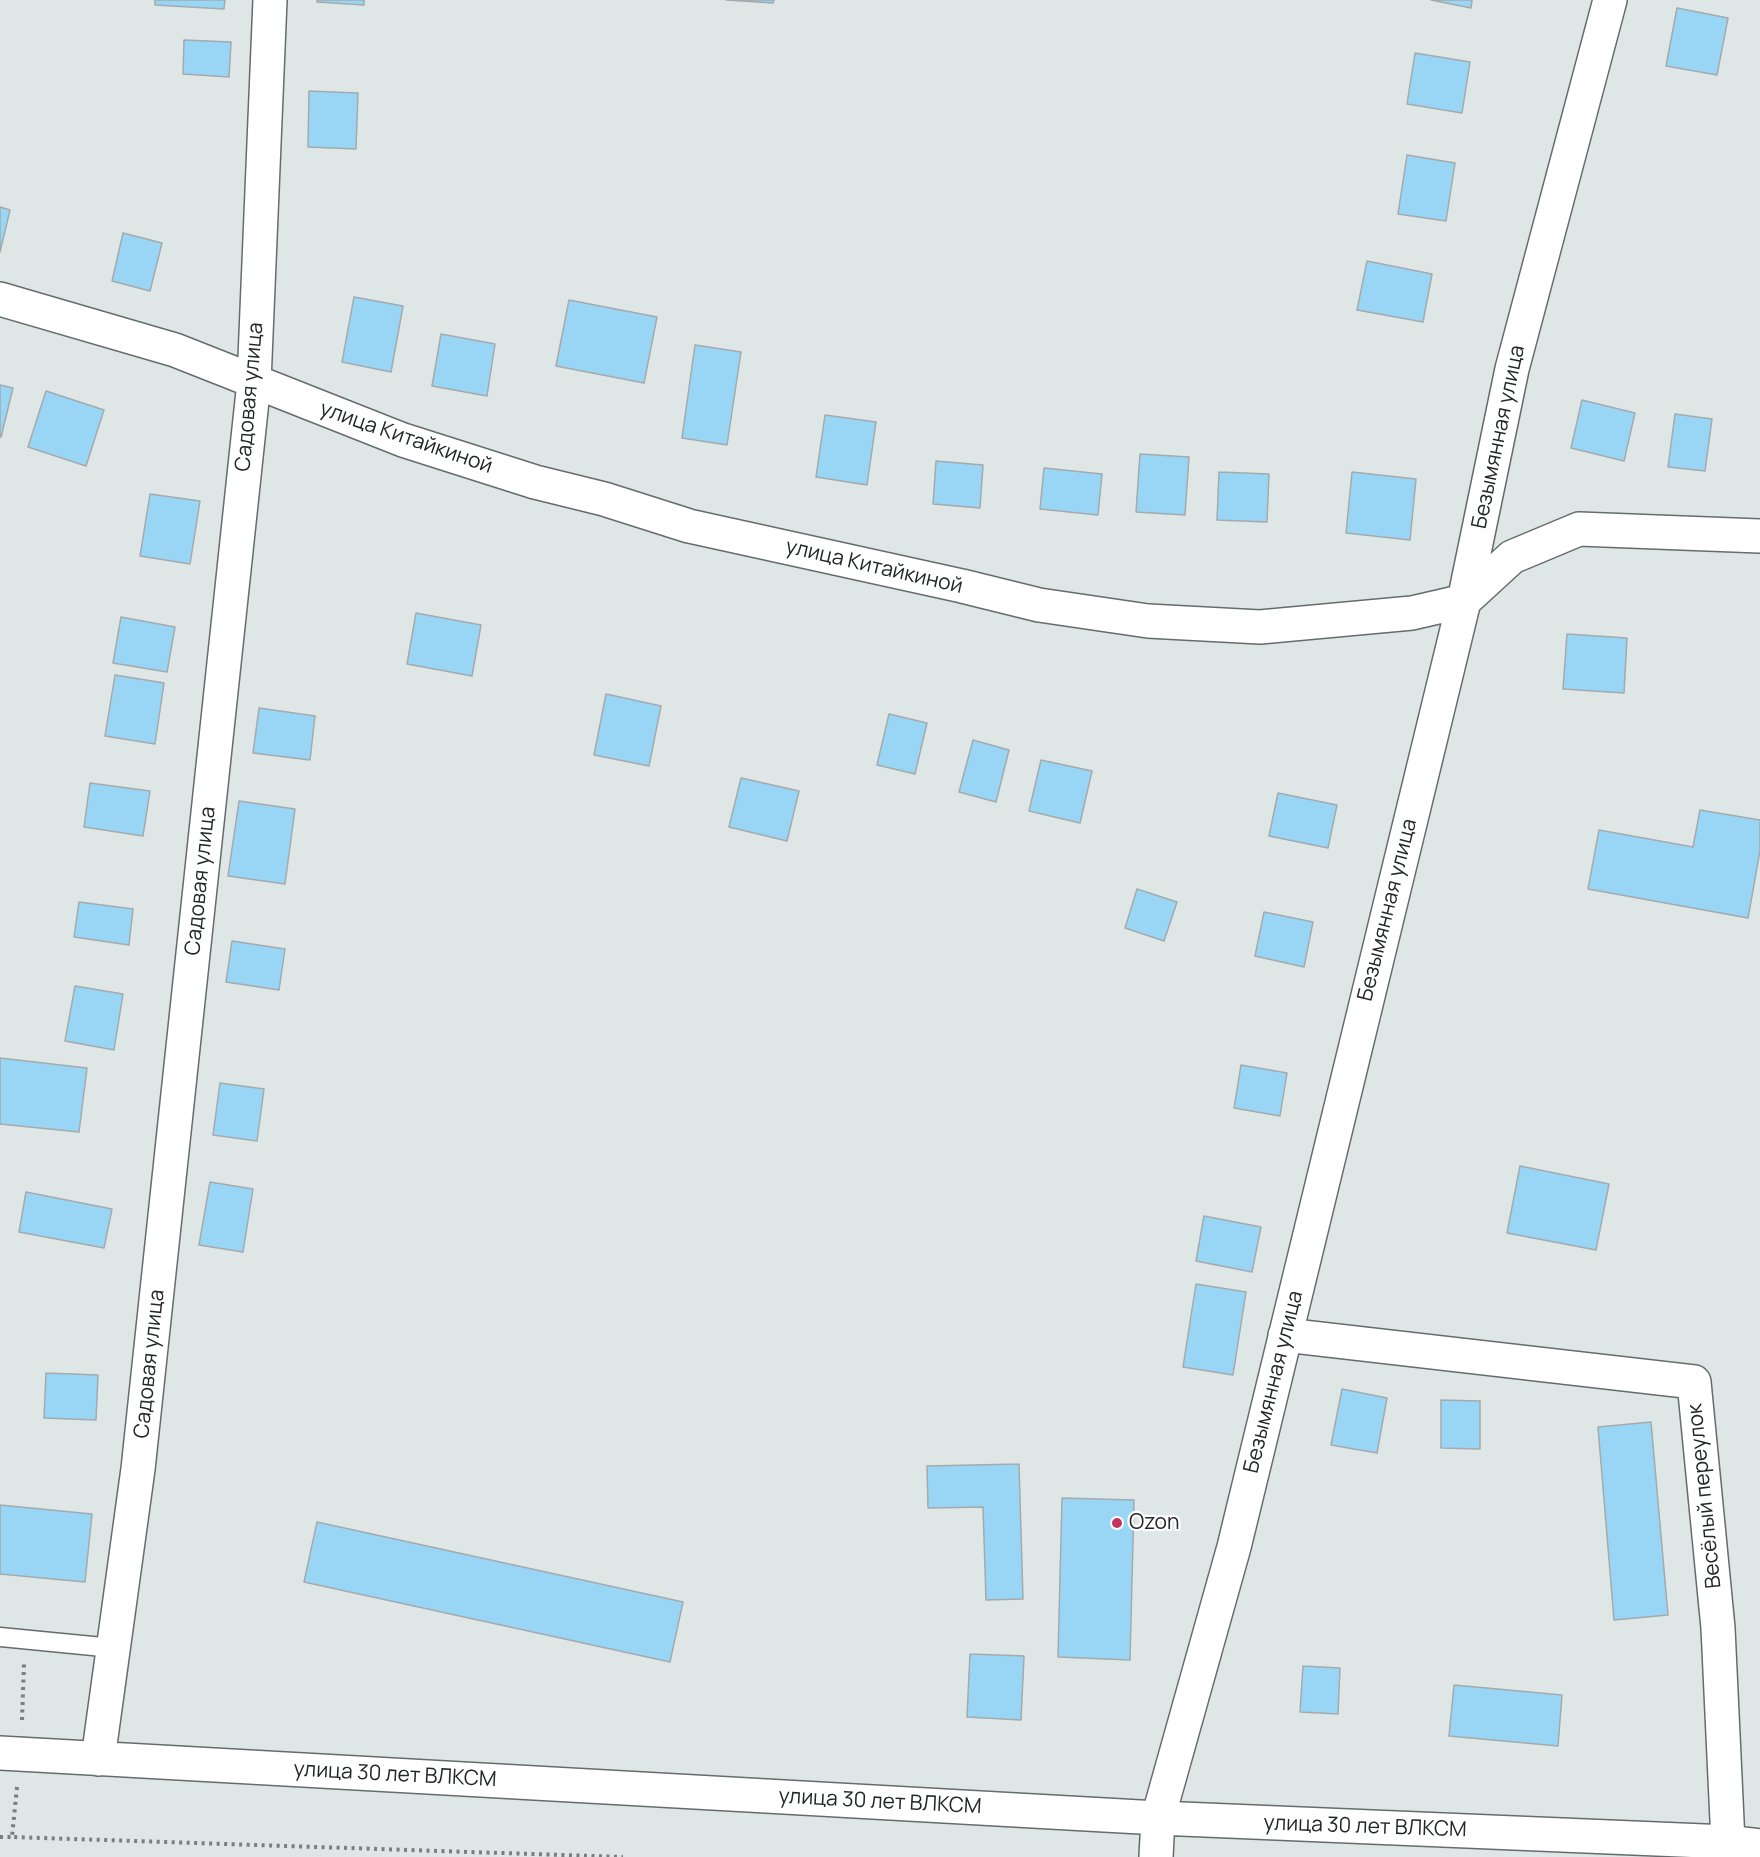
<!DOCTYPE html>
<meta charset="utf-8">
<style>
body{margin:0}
canvas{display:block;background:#dee6e6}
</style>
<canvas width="1760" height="1857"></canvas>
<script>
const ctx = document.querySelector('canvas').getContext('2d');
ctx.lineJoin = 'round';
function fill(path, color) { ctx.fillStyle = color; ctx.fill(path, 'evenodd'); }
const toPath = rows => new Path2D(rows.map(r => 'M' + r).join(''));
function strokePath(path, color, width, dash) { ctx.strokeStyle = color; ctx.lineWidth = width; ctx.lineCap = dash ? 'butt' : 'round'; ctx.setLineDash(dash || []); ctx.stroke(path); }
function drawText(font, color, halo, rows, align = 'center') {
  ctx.font = font + ' Manrope,sans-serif'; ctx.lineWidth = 4.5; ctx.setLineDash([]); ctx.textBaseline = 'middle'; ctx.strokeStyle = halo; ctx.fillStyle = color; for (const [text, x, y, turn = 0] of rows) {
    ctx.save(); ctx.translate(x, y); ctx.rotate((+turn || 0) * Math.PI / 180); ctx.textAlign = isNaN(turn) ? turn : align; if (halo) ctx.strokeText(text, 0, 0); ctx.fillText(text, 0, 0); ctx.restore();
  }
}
const building = toPath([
 [155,0,225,0,224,9,155,5,155,0],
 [317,0,364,0,364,5,317,2,317,0],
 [726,0,774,0,773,3,726,0],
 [1431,0,1472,0,1471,8,1431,0],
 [1677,8,1728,18,1717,75,1666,66,1677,8],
 [184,40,231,42,229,77,183,74,184,40],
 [1415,53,1470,62,1462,113,1407,104,1415,53],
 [309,91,358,93,356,149,308,147,309,91],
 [1407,155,1455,163,1446,221,1398,214,1407,155],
 [0,207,10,210,0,252,0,207],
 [123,233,162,243,150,291,112,281,123,233],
 [1367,261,1432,274,1423,322,1357,310,1367,261],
 [354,297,403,306,391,372,342,362,354,297],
 [569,300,657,317,644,383,556,366,569,300],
 [441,334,495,344,487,396,432,386,441,334],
 [695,345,741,352,727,445,682,438,695,345],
 [0,385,13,388,1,437,0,437,0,385],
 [46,391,104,410,86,466,28,447,46,391],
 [1582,400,1635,413,1624,461,1571,448,1582,400],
 [1675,414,1712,419,1705,471,1668,467,1675,414],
 [825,415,876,422,867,485,816,477,825,415],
 [1140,454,1189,457,1185,515,1136,512,1140,454],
 [936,461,983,465,980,508,933,504,936,461],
 [1044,468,1102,474,1098,515,1040,509,1044,468],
 [1219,472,1269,474,1267,522,1217,520,1219,472],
 [1352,472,1416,479,1410,540,1346,533,1352,472],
 [150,494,200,501,190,564,140,556,150,494],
 [416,613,481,625,472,676,407,664,416,613],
 [121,617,175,627,167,672,113,663,121,617],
 [1567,634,1627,638,1624,693,1563,689,1567,634],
 [115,675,164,683,155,744,105,736,115,675],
 [606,694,661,706,649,766,594,755,606,694],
 [259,708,315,716,310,760,253,753,259,708],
 [889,714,927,723,915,774,877,765,889,714],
 [973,740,1009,750,996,802,959,792,973,740],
 [1041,760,1092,771,1080,823,1029,811,1041,760],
 [741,778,799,791,787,841,729,827,741,778],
 [90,783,150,791,143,836,84,827,90,783],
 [1278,793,1337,805,1328,848,1269,836,1278,793],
 [239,801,295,809,285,884,228,876,239,801],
 [1700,810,1760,820,1760,851,1748,918,1588,889,1599,830,1693,847,1700,810],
 [1137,889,1177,902,1164,941,1125,928,1137,889],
 [79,902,133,909,129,945,74,937,79,902],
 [1264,912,1313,922,1304,967,1255,956,1264,912],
 [232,941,285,949,279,990,226,982,232,941],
 [75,986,123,994,114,1050,65,1041,75,986],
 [0,1058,87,1068,79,1132,0,1124,0,1058],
 [1241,1065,1287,1073,1280,1116,1234,1108,1241,1065],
 [220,1083,264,1089,257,1141,213,1135,220,1083],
 [1520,1166,1609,1184,1596,1250,1507,1233,1520,1166],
 [210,1182,253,1189,243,1252,199,1245,210,1182],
 [26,1192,112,1209,104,1248,19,1232,26,1192],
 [1204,1216,1261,1227,1252,1272,1196,1261,1204,1216],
 [1196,1284,1246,1292,1233,1375,1183,1367,1196,1284],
 [46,1373,98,1375,96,1420,44,1418,46,1373],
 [1342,1389,1387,1398,1377,1453,1331,1445,1342,1389],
 [1441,1400,1480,1401,1480,1449,1441,1448,1441,1400],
 [1651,1422,1668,1615,1614,1620,1598,1427,1651,1422],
 [1019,1464,1023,1599,986,1600,983,1507,928,1508,927,1466,1019,1464],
 [1062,1498,1134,1500,1130,1660,1058,1657,1062,1498],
 [0,1505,92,1514,85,1582,0,1574,0,1505],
 [317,1522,683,1602,670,1662,304,1582,317,1522],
 [970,1654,1024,1656,1021,1720,967,1717,970,1654],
 [1303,1666,1340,1668,1338,1714,1300,1712,1303,1666],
 [1454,1685,1562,1695,1558,1746,1449,1736,1454,1685]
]);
const path = toPath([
 [22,1720,24,1664],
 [17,1787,12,1837,623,1857],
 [0,1837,12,1837]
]);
const lane = toPath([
 [0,1637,113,1648]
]);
const street = toPath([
 [0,299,175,350,403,440,535,482,604,499,689,526,962,586,1039,605,1148,621,1260,627,1412,613,1464,601,1512,557,1579,529,1760,536],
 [1285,1335,1694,1382,1718,1628,1728,1842],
 [0,1753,1158,1818,1728,1842,1760,1846],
 [98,1759,138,1469,254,382,270,0],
 [1156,1857,1158,1818,1234,1547,1464,601,1512,369,1610,0]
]);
const markers = [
 [1117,1523,6,"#c23462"]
];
const streetNames = [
 ["Садовая улица",250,397,-85],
 ["Безымянная улица",1499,437,-78],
 ["улица Китайкиной",406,438,19],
 ["улица Китайкиной",874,567,13],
 ["Садовая улица",201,881,-84],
 ["Безымянная улица",1388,910,-76],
 ["Садовая улица",150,1364,-84],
 ["Безымянная улица",1274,1382,-76],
 ["Весёлый переулок",1705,1496,-96],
 ["улица 30 лет ВЛКСМ",395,1775,3],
 ["улица 30 лет ВЛКСМ",880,1802,3],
 ["улица 30 лет ВЛКСМ",1365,1827,2]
];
const poiNames = [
 ["Ozon",1129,1523]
];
fill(building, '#99d6f5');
strokePath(building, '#a4aaad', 1.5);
strokePath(lane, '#656c6c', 21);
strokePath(street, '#656c6c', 36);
strokePath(path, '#797e7e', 4, [3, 4.5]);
strokePath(lane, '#fff', 18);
strokePath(street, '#fff', 33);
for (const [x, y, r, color] of markers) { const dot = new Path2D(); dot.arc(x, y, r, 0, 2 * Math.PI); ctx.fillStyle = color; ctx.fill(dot); strokePath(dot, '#fff', 2); }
drawText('21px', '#242727', '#fff', streetNames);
drawText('21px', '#242727', '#fff', poiNames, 'left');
</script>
